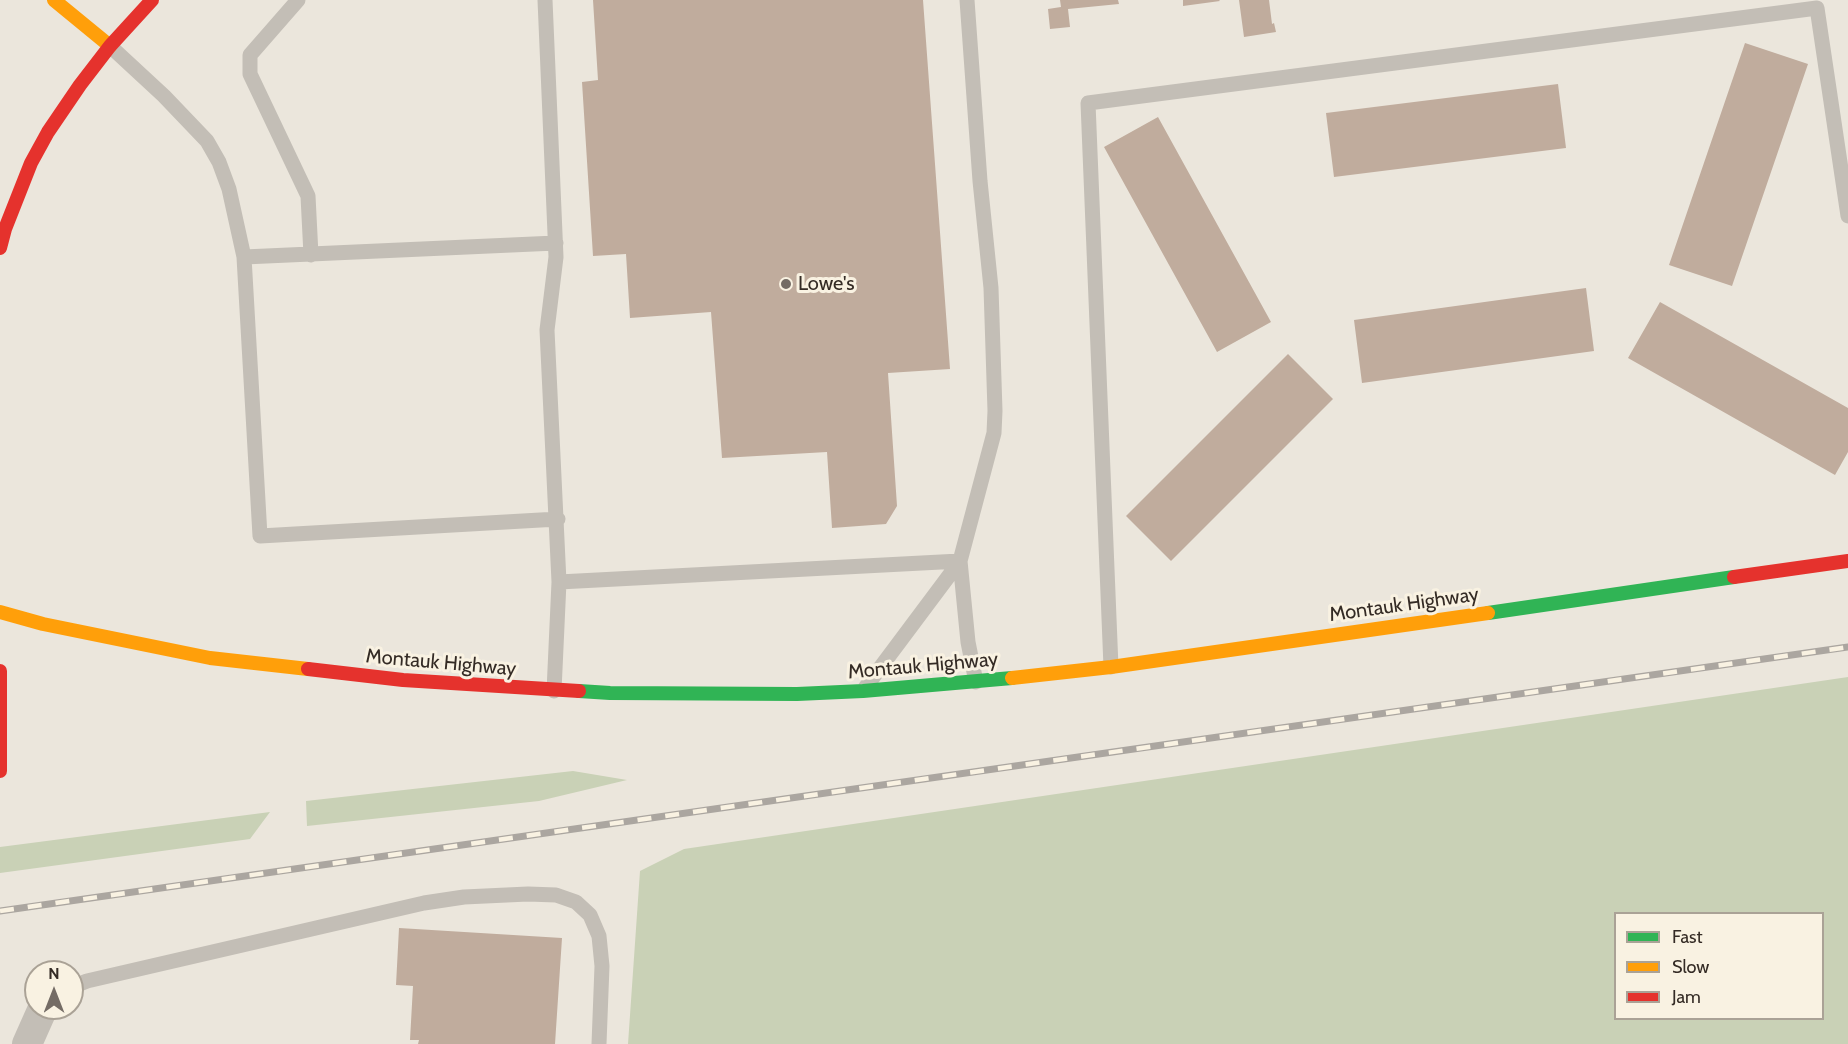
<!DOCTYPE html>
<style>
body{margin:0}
#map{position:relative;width:1848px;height:1044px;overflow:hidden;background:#ebe6dc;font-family:Cabin,sans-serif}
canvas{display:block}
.legend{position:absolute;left:1614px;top:912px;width:210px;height:108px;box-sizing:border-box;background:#f9f2e2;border:2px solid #aaa296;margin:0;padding:8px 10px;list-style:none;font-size:18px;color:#342b25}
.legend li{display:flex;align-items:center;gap:12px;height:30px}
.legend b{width:30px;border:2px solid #aaa296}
.north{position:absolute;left:24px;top:960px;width:60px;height:60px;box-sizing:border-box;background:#f9f2e2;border:2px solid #aaa296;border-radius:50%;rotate:0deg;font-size:16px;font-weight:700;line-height:24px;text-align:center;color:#342b25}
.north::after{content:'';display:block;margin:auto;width:21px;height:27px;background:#746c65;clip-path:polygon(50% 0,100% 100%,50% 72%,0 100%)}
</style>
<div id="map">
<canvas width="1848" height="1044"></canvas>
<ul class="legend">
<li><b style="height:8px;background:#30b455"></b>Fast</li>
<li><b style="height:8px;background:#ff9f0a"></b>Slow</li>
<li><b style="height:8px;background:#e5322d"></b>Jam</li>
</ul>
<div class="north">N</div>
</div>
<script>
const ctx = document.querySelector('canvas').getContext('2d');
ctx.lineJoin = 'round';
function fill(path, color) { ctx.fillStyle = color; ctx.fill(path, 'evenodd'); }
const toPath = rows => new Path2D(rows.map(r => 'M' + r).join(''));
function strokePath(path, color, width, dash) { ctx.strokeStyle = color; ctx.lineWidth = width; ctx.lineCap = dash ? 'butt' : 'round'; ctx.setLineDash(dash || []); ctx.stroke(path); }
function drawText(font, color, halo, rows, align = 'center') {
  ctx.font = font + ' Cabin,sans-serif'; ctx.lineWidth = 6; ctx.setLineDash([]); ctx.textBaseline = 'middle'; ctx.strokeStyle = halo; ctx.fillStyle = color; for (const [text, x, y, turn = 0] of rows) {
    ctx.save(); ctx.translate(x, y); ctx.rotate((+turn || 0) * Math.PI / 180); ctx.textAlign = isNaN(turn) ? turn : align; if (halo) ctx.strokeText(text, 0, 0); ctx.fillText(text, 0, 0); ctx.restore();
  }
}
const green = toPath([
 [1848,677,1848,1044,628,1044,640,871,684,849],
 [1616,914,1822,914,1822,1018,1616,1018],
 [573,771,627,780,539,801,307,826,306,801],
 [270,812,250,839,0,873,0,847]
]);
const building = toPath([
 [593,0,923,0,950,369,888,373,897,506,886,524,832,528,827,452,722,458,711,312,630,318,626,254,593,256,582,82,598,80],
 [1060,0,1118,0,1119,4,1068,9,1070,27,1050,29,1048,9,1061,7],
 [1183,0,1219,0,1220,1,1183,6],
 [1239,0,1269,0,1272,24,1274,23,1276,32,1244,37],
 [1745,43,1808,64,1732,286,1669,265],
 [1558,84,1566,148,1334,177,1326,113],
 [1158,117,1271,322,1217,352,1104,147],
 [1586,288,1594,351,1362,383,1354,320],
 [1660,302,1848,408,1848,452,1835,475,1628,358],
 [1288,354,1333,399,1171,561,1126,516],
 [399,928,562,938,555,1044,418,1044,419,1040,410,1040,413,986,396,985]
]);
const lane = toPath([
 [298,0,250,55,250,74,308,196,311,255],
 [545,0,556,257,547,330,559,582,554,691],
 [967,0,980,181,991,288,995,411,994,433,960,561,968,642,976,682],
 [110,46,164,96,207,141,219,162,229,189,244,257,260,536,558,519],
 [244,257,556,243],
 [559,582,960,561],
 [1111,667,1088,103,1817,8,1848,216],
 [865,688,960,561],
 [72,987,87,981,424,903,464,897,528,894,556,895,576,902,590,915,599,936,602,966,599,1044]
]);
const street = toPath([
 [27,1044,43,1008]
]);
const fast = toPath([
 [1488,613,1734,577],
 [579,691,610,693,797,694,863,691,1012,678]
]);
const slow = toPath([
 [54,0,110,46],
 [0,612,43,624,210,658,308,669],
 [1012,678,1111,667,1488,613]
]);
const jam = toPath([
 [0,248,5,229,31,163,48,132,80,85,110,46,152,0],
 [1734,577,1848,561],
 [308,669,403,680,579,691],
 [0,671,0,771]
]);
const rail = toPath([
 [0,911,1848,647]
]);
const markers = [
 [786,284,6,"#746c65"]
];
const poiNames = [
 ["Lowe's",798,284]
];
const streetNames = [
 ["Montauk Highway",1404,605,-8],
 ["Montauk Highway",441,663,5],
 ["Montauk Highway",923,666,-5]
];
fill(green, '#c9d1b6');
fill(building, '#c0ac9d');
strokePath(lane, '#c3beb6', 15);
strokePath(street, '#c3beb6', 30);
strokePath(fast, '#30b455', 14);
strokePath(slow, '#ff9f0a', 14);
strokePath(jam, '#e5322d', 14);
strokePath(rail, '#aba6a0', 7);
strokePath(rail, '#f9f2e2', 4.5, [14]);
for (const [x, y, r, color] of markers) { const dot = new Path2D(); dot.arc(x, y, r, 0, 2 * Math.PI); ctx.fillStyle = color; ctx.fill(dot); strokePath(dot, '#f9f2e2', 2); }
drawText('20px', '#342b25', '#f9f2e2', poiNames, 'left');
drawText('20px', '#342b25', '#f9f2e2', streetNames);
</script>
